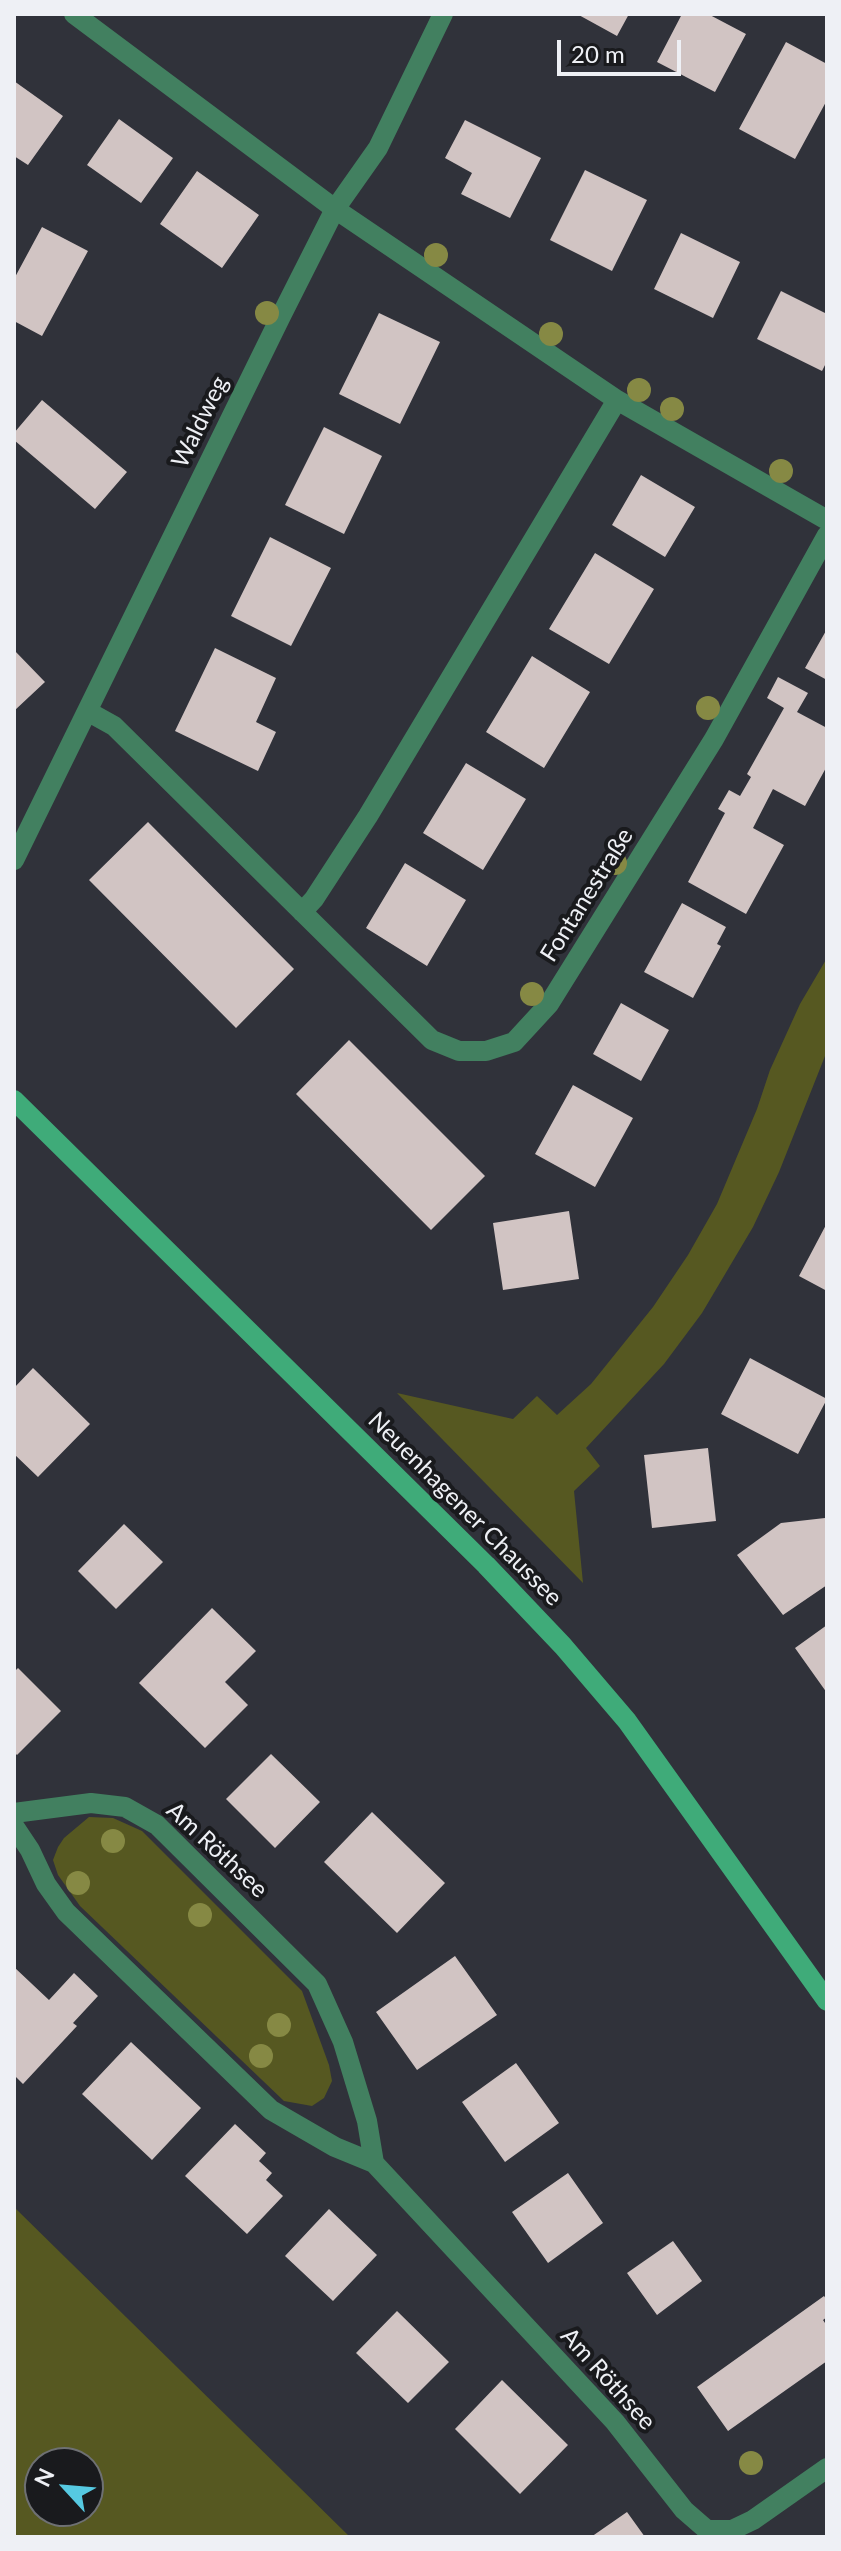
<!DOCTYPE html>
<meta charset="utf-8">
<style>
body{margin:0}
#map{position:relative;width:841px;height:2551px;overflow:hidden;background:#30323a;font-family:Lato,sans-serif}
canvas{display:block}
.frame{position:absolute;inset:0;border:16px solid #eef0f5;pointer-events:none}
.north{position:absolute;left:24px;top:2447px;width:80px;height:80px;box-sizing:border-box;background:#191a1d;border:2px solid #6e7073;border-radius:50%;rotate:296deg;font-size:22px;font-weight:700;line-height:32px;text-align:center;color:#eef0f5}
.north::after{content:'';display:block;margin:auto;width:28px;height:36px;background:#56c9e1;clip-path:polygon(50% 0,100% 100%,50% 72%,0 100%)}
.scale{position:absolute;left:557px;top:40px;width:124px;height:36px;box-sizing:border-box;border:4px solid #eef0f5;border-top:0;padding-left:10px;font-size:24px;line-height:28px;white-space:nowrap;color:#eef0f5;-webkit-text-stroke:6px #191a1d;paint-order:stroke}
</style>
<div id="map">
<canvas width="841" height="2551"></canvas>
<div class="frame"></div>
<div class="north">N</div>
<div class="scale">20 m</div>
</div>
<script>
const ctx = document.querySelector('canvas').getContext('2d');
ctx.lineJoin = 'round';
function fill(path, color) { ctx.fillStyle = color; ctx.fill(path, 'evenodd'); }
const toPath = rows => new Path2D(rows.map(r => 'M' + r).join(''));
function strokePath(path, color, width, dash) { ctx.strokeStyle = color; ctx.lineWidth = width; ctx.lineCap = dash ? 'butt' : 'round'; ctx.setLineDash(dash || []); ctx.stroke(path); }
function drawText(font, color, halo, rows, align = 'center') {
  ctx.font = font + ' Lato,sans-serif'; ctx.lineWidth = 8; ctx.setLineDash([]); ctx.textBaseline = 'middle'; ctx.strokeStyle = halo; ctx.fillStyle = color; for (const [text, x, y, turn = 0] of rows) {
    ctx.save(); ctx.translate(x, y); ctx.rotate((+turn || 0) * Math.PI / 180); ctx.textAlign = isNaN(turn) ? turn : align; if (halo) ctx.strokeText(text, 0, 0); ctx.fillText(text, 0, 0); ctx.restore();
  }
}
const green = toPath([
 [827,958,827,1051,779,1172,753,1227,702,1313,664,1364,586,1448,600,1466,574,1491,583,1583,397,1393,513,1419,537,1396,557,1415,591,1384,653,1307,688,1255,717,1204,757,1109,770,1070,800,1004],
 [89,1817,113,1818,142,1831,302,1991,329,2065,332,2081,324,2098,312,2106,284,2101,80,1906,58,1875,53,1860,58,1847,64,1838],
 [14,2207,350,2537,14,2537],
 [40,2463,88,2463,88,2511,40,2511]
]);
const building = toPath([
 [577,14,629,14,617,36],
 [682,14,708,14,746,34,715,92,657,62],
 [786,42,827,64,827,100,795,159,739,129],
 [14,81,63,116,28,165,14,156],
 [119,119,173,158,141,203,87,165],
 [465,120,541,158,510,218,461,194,472,173,445,158],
 [585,170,647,200,612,271,550,240],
 [197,171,259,215,222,268,160,224],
 [42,227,88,251,42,336,14,321,14,279],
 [681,233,740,262,713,318,654,289],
 [781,291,827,314,827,361,822,371,757,339],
 [379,313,440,342,400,424,339,394],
 [42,400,127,472,95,509,14,440,14,433],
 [324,427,382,456,344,534,285,505],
 [641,475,695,507,665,557,612,525],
 [270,537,331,568,291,646,231,616],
 [595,553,654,589,609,664,549,629],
 [827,629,827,680,805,668],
 [215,648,276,678,256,722,276,732,258,771,175,731],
 [14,650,45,682,14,711],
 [532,656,590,692,544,768,486,732],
 [778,677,808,693,797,712,827,728,827,766,805,806,773,789,753,828,784,845,746,914,688,882,725,813,718,809,729,790,740,796,751,777,747,774,784,708,767,698],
 [466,763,526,799,483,870,423,833],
 [148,822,294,969,236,1028,89,880],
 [405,863,466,900,427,966,366,928],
 [682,903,726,927,717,944,721,946,693,998,644,972],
 [621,1003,669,1030,641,1081,593,1054],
 [349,1040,485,1176,431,1230,296,1094],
 [573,1085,633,1118,595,1187,535,1154],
 [569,1211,579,1279,503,1290,493,1223],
 [827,1223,827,1291,799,1276],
 [750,1358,827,1399,798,1454,721,1414],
 [33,1368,90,1424,38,1477,14,1454,14,1388],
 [708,1448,716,1521,652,1528,644,1455],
 [825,1518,827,1522,827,1585,783,1615,737,1555,781,1523],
 [124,1524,163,1562,116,1609,78,1571],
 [212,1608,256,1651,225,1682,248,1705,205,1748,139,1683],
 [827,1625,827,1693,795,1648],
 [18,1668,61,1711,17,1755,14,1752,14,1672],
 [271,1754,320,1802,275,1848,226,1799],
 [372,1812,445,1883,397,1933,324,1862],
 [455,1956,497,2015,417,2070,376,2012],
 [14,1967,49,2000,74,1973,98,1996,73,2023,77,2026,23,2084,14,2075],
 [131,2042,201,2108,152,2160,82,2094],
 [516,2063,559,2123,505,2162,462,2102],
 [235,2124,266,2153,259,2161,272,2173,266,2180,283,2196,247,2234,185,2176],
 [568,2173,603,2223,548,2263,512,2212],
 [329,2209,377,2255,333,2301,285,2256],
 [673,2241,702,2281,657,2315,627,2273],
 [824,2296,827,2300,827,2317,823,2320,827,2326,827,2361,728,2431,697,2387],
 [397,2311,449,2362,408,2403,356,2353],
 [502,2380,568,2445,520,2494,455,2429],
 [627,2512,645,2537,591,2537]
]);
const street = toPath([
 [74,14,335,209,617,400,827,520],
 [87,711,114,726,432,1040,459,1051,486,1051,514,1042,549,1004,714,739,827,535],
 [14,860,281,316,335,209,378,148,443,14],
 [302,912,314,899,368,816,617,400],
 [14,1813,91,1803,125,1807,157,1825,317,1984,343,2042,367,2121,374,2163],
 [14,1826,30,1850,46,1884,66,1912,271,2110,335,2147,374,2163,615,2422,684,2510,707,2530,732,2530,753,2520,827,2468]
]);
const secondary = toPath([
 [14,1100,486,1565,563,1646,627,1721,827,2001]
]);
const trees = [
 [436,255],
 [267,313],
 [551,334],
 [639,390],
 [672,409],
 [781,471],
 [708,708],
 [615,863],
 [532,994],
 [113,1841],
 [78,1883],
 [200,1915],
 [279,2025],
 [261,2056],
 [751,2463]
];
const streetNames = [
 ["Waldweg",200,422,-64],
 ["Fontanestraße",587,895,-58],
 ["Neuenhagener Chaussee",465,1509,45],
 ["Am Röthsee",217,1850,43],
 ["Am Röthsee",608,2379,48]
];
fill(green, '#565821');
fill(building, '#d1c4c3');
strokePath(street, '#428060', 20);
strokePath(secondary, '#3fab79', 20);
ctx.fillStyle = '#868944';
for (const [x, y] of trees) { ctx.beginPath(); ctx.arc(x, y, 12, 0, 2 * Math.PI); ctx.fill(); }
drawText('24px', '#eef0f5', '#191a1d', streetNames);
</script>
